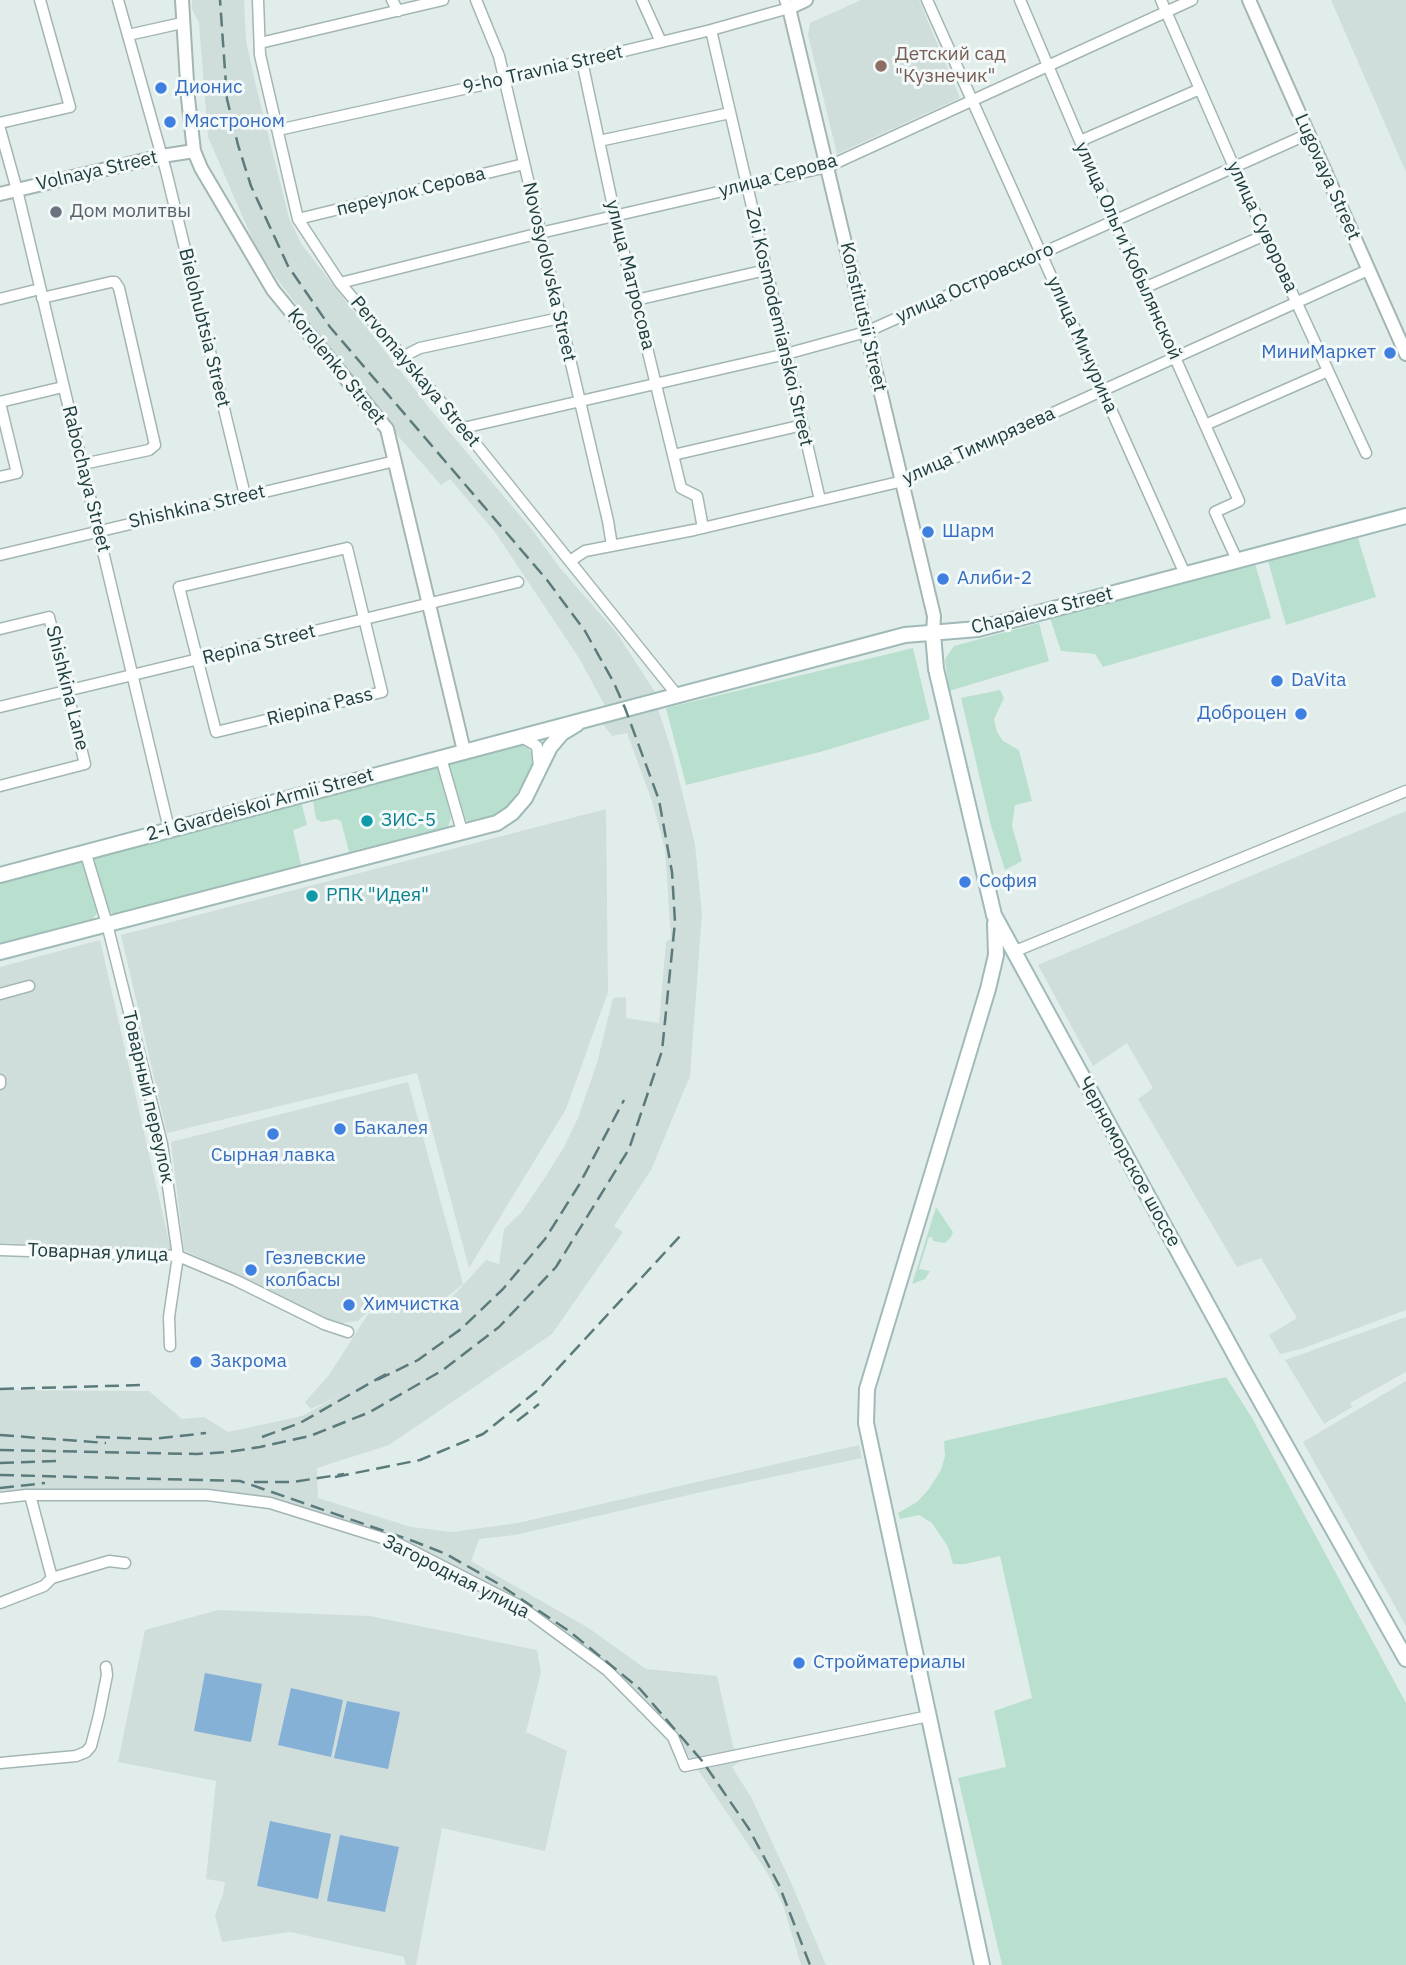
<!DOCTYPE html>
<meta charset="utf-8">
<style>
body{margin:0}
canvas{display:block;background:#e1edeb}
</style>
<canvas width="1406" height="1965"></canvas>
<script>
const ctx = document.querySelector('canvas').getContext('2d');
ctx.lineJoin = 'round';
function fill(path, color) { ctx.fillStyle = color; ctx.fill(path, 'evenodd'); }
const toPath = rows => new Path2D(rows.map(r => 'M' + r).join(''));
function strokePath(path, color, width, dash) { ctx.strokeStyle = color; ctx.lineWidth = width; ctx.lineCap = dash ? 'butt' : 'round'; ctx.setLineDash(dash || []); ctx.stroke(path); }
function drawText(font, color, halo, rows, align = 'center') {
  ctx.font = font + ' "IBM Plex Sans",sans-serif'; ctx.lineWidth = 6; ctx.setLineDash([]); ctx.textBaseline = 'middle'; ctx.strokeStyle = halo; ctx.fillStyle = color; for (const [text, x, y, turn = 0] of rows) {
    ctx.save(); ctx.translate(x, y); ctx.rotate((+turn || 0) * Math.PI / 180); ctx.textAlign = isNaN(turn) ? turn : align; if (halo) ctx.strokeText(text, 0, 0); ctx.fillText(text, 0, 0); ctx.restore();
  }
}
const built = toPath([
 [192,0,244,0,246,41,255,82,289,218,302,245,430,409,533,531,560,568,616,632,655,692,605,706,579,658,495,532,450,479,441,485,398,436,277,279,254,243,208,137,199,23,192,9],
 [861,0,919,0,960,98,837,154,808,35,810,23],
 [1331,0,1406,0,1406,172],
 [658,709,673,755,695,844,702,914,690,1076,651,1170,614,1226,623,1232,552,1334,389,1445,317,1468,318,1498,411,1527,452,1532,518,1523,859,1445,862,1458,706,1491,515,1535,479,1539,471,1561,587,1627,646,1669,717,1676,733,1746,742,1760,732,1767,751,1797,792,1885,826,1965,801,1965,783,1905,768,1874,672,1731,559,1630,347,1522,264,1497,223,1491,158,1490,0,1491,0,1390,149,1391,182,1419,204,1417,228,1432,302,1416,341,1395,311,1409,305,1402,329,1375,368,1314,406,1313,367,1312,358,1321,334,1324,184,1250,171,1142,408,1082,463,1284,428,1312,452,1297,486,1260,499,1264,504,1229,521,1213,546,1176,564,1147,578,1118,597,1063,613,998,626,997,626,1018,659,1023,666,942,671,938,665,849,652,801,627,733,612,736,602,723],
 [606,809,608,992,566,1109,469,1268,417,1073,167,1133,121,935],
 [1406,811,1406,1310,1301,1349,1280,1354,1269,1335,1297,1318,1261,1258,1237,1267,1138,1099,1153,1088,1127,1043,1093,1066,1038,965],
 [100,940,171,1250,0,1243,0,967],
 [1406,1317,1406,1372,1350,1403,1352,1407,1324,1424,1285,1360],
 [1406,1381,1406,1626,1303,1442],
 [218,1610,370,1616,537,1650,541,1672,526,1732,567,1751,545,1851,442,1828,416,1965,406,1965,404,1957,290,1932,222,1942,215,1915,223,1894,225,1882,206,1879,216,1781,118,1762,145,1630]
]);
const green = toPath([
 [1358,538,1376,597,1286,625,1268,561],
 [1255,564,1271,618,1103,667,1095,654,1061,651,1050,618],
 [1039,623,1049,661,949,691,945,659,954,646],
 [913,648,930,719,820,752,686,785,666,708],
 [1000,690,1004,698,994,719,997,732,1003,741,1019,750,1032,801,1015,805,1012,826,1022,861,1005,870,991,826,961,698],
 [518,743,528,748,535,756,535,767,507,807,498,814,468,821,459,815,447,767,452,759],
 [432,766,439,769,451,818,448,827,349,852,341,821,336,819,322,822,316,819,313,801,317,796],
 [297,800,302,805,307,825,293,830,301,865,114,914,106,910,93,860,97,855],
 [76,860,83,863,97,913,92,920,0,945,0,880],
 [936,1207,953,1232,951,1237,945,1243,933,1241,932,1237,929,1237,919,1269,930,1271,925,1279,912,1284],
 [1226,1377,1252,1418,1406,1703,1406,1965,1002,1965,958,1778,1006,1767,994,1711,1032,1698,1000,1556,965,1564,953,1564,948,1547,932,1523,919,1515,900,1519,898,1513,917,1502,929,1489,941,1470,945,1456,944,1441]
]);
const water = toPath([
 [205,1673,262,1684,251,1742,194,1731],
 [291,1688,343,1700,331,1757,278,1745],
 [347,1701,400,1712,388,1769,334,1758],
 [270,1821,331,1834,318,1899,257,1886],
 [340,1835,399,1847,385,1912,327,1901]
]);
const minor = toPath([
 [118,0,166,171,245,495],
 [258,0,260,55,298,219,340,283,463,428,677,695],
 [392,0,398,11],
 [476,0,499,56,608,521,612,546],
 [642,0,661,42],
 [927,0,1185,574],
 [1020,0,1114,221,1239,501,1215,512,1237,560],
 [1161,0,1234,167,1366,453],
 [711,30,820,500],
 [128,35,182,23],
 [260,43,443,0],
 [582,61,615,216,681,488,697,496,703,528],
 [0,123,70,107,40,0],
 [0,129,17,190,169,829],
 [278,130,504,80,711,30,789,8,785,0],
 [599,141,730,113],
 [1080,141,1200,89],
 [298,219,524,164],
 [340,283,540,233,827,167,1192,0],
 [1144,288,1265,235],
 [42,298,111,282,115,282,119,288,155,445,149,450,83,464],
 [0,299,40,289],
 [636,300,766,270],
 [402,357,420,348,560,318],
 [0,402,63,387],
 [0,403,17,473,0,477],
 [1205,425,1328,371],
 [463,428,786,354,866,332,1308,134],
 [673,455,803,425],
 [347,548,382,692,216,732,179,587,347,548],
 [0,555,395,461],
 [570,561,585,551,694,530,903,481,1368,270],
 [0,629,49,617,85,764,0,786],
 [0,707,518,582],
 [520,736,537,746,539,767],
 [441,758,462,831],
 [85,851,107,924,162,1144,178,1256,169,1317,170,1346],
 [1013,952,1406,791],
 [0,994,29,986],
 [0,1080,0,1084],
 [0,1250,178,1256,235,1280,324,1324,348,1332],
 [30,1495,52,1578],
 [0,1498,26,1495,207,1495,270,1503,395,1542,520,1606,607,1670,673,1737,685,1766,929,1716],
 [0,1603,44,1586,52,1578,109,1561,125,1563],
 [0,1763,76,1756,86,1752,91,1746,99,1715,107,1675,106,1667]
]);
const tertiary = toPath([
 [182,0,188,98,194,151,201,168,273,290,387,429,464,751],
 [806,0,789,8,934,616,933,634],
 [1249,0,1406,354],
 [0,194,162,156,194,151]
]);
const secondary = toPath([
 [933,634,936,669,994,915,1242,1368,1406,1659],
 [0,875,905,635,978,629,1406,516],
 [0,952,497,823,512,813,525,798,550,747,562,733,577,724],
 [982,1965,866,1423,867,1389,988,989,996,955,995,923]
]);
const rail = toPath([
 [377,1380,418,1360,461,1329,503,1289,545,1239,579,1185,624,1100],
 [0,1389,142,1385],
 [517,1421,539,1404],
 [0,1435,106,1443],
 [96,1437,153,1439,206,1433],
 [262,1437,300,1423,386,1374],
 [0,1450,197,1454,228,1452,260,1447,310,1436,370,1412,443,1370,499,1327,556,1267,629,1149,662,1051,675,922,672,872,659,800,625,708,614,683,585,631,547,580,330,327,288,266,251,186,238,145,227,99,220,0],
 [0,1463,59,1461],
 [0,1475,240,1481,413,1541,446,1554,497,1583,569,1631,640,1689,703,1762,749,1829,779,1885,810,1965],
 [335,1477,420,1460,483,1434,538,1390,681,1235],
 [254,1482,293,1482,344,1474],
 [0,1488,45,1483]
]);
const markers = [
 [881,66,7,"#8d6e63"],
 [161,88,7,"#3f7fe0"],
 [170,122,7,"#3f7fe0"],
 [56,212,7,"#6b7280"],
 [1390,353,7,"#3f7fe0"],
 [928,532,7,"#3f7fe0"],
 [943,579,7,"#3f7fe0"],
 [1277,681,7,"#3f7fe0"],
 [1301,714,7,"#3f7fe0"],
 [367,821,7,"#0f9aa8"],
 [965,882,7,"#3f7fe0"],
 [312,896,7,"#0f9aa8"],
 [340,1129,7,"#3f7fe0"],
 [273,1134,7,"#3f7fe0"],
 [251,1270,7,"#3f7fe0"],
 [349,1305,7,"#3f7fe0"],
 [196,1362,7,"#3f7fe0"],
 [799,1663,7,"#3f7fe0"]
];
const educationNames = [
 ["Детский сад",895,55],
 ["\"Кузнечик\"",895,77]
];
const streetNames = [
 ["9-ho Travnia Street",543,70,-13],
 ["Volnaya Street",97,171,-13],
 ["улица Серова",778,176,-15],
 ["Lugovaya Street",1327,177,66],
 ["переулок Серова",411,192,-14],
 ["улица Суворова",1262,227,65],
 ["улица Ольги Кобылянской",1128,251,66],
 ["Novosyolovska Street",549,272,77],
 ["улица Матросова",630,275,76],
 ["улица Островского",975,283,-24],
 ["Konstitutsii Street",863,317,77],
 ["Zoi Kosmodemianskoi Street",779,327,77],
 ["Bielohubtsia Street",204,328,76],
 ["улица Мичурина",1082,345,66],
 ["Korolenko Street",336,367,51],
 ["Pervomayskaya Street",415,372,50],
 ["улица Тимирязева",979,446,-24],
 ["Rabochaya Street",86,479,76],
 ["Shishkina Street",197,507,-13],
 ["Chapaieva Street",1042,611,-14],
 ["Repina Street",259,645,-14],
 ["Shishkina Lane",67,688,76],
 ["Riepina Pass",320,707,-14],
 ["2-i Gvardeiskoi Armii Street",260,805,-15],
 ["Товарный переулок",148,1097,77],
 ["Черноморское шоссе",1129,1162,61],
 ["Товарная улица",98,1253,2],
 ["Загородная улица",456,1577,27]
];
const shopNames = [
 ["Дионис",175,88],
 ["Мястроном",184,122],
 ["МиниМаркет",1376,353,"right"],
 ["Шарм",942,532],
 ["Алиби-2",957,579],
 ["DaVita",1291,681],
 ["Доброцен",1287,714,"right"],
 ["София",979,882],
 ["Бакалея",354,1129],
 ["Сырная лавка",273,1156,"center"],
 ["Гезлевские",265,1259],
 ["колбасы",265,1281],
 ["Химчистка",363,1305],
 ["Закрома",210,1362],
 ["Стройматериалы",813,1663]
];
const worshipNames = [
 ["Дом молитвы",70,212]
];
const cultureNames = [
 ["ЗИС-5",381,821],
 ["РПК \"Идея\"",326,896]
];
fill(built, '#cfdddb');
fill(green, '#b9e0cf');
fill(water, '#85b1d7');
strokePath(minor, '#a3b5b4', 13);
strokePath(tertiary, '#a3b5b4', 16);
strokePath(secondary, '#9fbab8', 18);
strokePath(minor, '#fff', 10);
strokePath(tertiary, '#fff', 12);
strokePath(secondary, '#fff', 14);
strokePath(rail, '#5a7a7b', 2.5, [14, 7]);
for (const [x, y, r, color] of markers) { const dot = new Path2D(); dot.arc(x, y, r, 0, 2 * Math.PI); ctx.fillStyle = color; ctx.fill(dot); strokePath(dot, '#f2f9f8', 2.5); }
drawText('19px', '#785e54', '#f2f9f8', educationNames, 'left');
drawText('19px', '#203e3f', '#f2f9f8', streetNames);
drawText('19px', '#366cbe', '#f2f9f8', shopNames, 'left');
drawText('19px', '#5b616d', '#f2f9f8', worshipNames, 'left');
drawText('19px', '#0d838f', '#f2f9f8', cultureNames, 'left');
</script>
